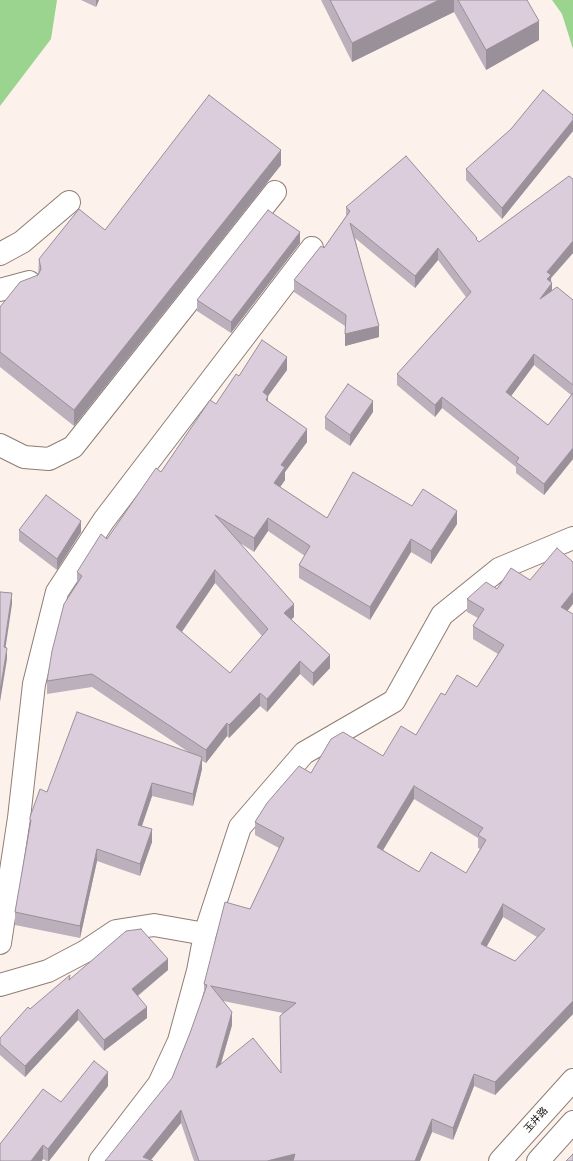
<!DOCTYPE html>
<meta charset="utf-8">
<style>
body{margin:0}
canvas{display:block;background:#fcf1eb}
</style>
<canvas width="573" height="1161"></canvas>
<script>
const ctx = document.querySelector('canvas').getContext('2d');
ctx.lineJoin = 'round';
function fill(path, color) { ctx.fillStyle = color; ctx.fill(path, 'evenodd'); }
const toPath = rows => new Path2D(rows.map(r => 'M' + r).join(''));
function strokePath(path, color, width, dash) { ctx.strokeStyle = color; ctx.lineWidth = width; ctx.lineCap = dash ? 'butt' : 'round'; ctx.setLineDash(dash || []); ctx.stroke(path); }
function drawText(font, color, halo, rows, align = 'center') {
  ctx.font = font + ' Figtree,"Noto Sans SC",sans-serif'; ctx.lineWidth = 3; ctx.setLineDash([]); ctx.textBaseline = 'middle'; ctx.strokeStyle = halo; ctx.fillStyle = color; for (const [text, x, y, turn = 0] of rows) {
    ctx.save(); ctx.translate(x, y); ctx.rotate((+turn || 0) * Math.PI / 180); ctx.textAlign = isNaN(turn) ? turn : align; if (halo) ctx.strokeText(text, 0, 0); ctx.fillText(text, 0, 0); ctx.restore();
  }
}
const green = toPath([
 [0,0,57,0,51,39,0,106],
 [552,0,573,0,573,49,562,14]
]);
const minor = toPath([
 [0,254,22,242,69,202],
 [0,290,29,282],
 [0,445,24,457,49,459,73,447,275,192],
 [205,934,240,827,304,753,394,701,442,615,499,569,573,538],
 [0,943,19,818,34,684,57,592,104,520,312,248],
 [0,985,48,971,86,951,116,931,154,925,205,934,198,971,179,1041,159,1084,100,1161]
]);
const tertiary = toPath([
 [500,1161,573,1080],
 [538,1161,573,1122]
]);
const wall = toPath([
 [81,0,99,0,96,7],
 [321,0,527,0,539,40,486,70,454,12,352,62],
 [573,115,573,131,502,219,466,180,466,169],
 [281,165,74,426,0,367,0,307,38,275,39,259,105,230],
 [573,179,573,253,551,278,552,291,573,300,573,459,544,495,516,473,516,467,442,408,435,417,397,385,397,374,466,297,438,260,415,288,355,238,379,337,345,346,345,326,294,292,294,280,324,248,346,216,346,207,477,241,479,242],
 [534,365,571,395,548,425,511,396],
 [300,243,231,333,197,311,197,300],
 [287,370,268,396,268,402,307,442,285,472,285,480,280,487,327,518,412,506,457,524,431,564,411,552,370,620,299,578,299,565,305,556,268,531,254,552,240,543,294,617,291,619,330,668,313,686,300,674,267,712,260,706,229,738,227,736,206,763,202,761,202,769,193,806,152,796,142,826,152,842,140,876,97,861,80,938,15,925,15,912,30,831,30,820,47,792,190,753,92,687,47,694,47,681,77,585,77,572,107,539,239,376],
 [215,583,262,636,230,673,182,632],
 [373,412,350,446,325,429,325,417],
 [19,530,81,532,57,570,19,541],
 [497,589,568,611,573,1014,495,1095,474,1086,453,1140,432,1132,420,1161,194,1161,181,1123,151,1160,110,1156,172,1078,190,1033,204,995,204,984,250,909,279,848,255,835,255,822,311,773,383,756,416,735,445,695,477,687,498,654,473,639,473,626,478,618,467,612,467,599],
 [414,799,478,838,478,848,480,849,466,873,419,872,383,850],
 [503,917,537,937,515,961,486,947],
 [223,1001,283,1013,280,1016,281,1073,221,1064,232,1025],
 [168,970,138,996,147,1018,104,1051,78,1020,25,1077,0,1055,0,1038,30,1009,70,979],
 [108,1086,49,1161,46,1161,43,1159,0,1161]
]);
const shadedWall = toPath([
 [96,0,99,0,96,7],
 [439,0,454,0,454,12,352,62,352,43],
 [539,21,539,40,486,70,486,50],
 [573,120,573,131,502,219,502,208],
 [281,150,281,165,74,426,74,410],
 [300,232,300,243,231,333,231,322],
 [573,241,573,253,551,278,551,284,552,283,552,294,540,299,547,272],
 [438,248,438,260,415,288,415,276],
 [379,326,379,337,345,346,345,334],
 [534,354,534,365,506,403,506,392],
 [287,357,287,370,268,396,268,409,263,392],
 [442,397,442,408,435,417,435,405],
 [373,401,373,412,350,446,350,435],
 [307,429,307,442,285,472,285,480,274,496,274,483,281,465],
 [573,448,573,459,544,495,544,484],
 [457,511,457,524,431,564,431,551],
 [268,518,268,531,254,552,254,538],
 [81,521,81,532,57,570,57,559],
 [411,539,411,552,370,620,370,607],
 [215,570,215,583,176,640,176,627],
 [573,592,573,604,561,619,561,607],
 [12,593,12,604,4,658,4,647],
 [294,604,294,617,284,626,284,613],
 [7,648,7,659,0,702,0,691],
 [330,655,330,668,313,686,313,673],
 [300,661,300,674,267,712,267,699],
 [260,693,260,706,229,738,229,725],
 [227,723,227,736,206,763,206,750],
 [202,757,202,769,193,806,193,794],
 [152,783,152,796,138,837,138,825],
 [414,786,414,799,377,860,377,847],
 [152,829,152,842,140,876,140,864],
 [97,849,97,861,80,938,80,926],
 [503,904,503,917,481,957,481,944],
 [168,959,168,970,132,1000,132,989],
 [573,1001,573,1014,495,1095,495,1082],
 [147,1007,147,1018,104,1051,104,1040],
 [78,1009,78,1020,25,1077,25,1066],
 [232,1012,232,1025,216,1080,216,1068],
 [108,1072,108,1086,49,1161,48,1161,48,1149],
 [474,1074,474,1086,453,1140,453,1128],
 [181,1110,181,1123,150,1161,143,1157],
 [432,1119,432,1132,420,1161,415,1161],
 [43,1145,43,1159,42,1161,31,1161],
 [295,1154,295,1161,267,1161]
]);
const building = toPath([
 [330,0,439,0,352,43,330,0],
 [458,0,527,0,539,21,486,50,458,0],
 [543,90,573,115,573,120,502,208,466,169,511,129,543,90],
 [209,95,281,150,74,410,0,352,0,307,20,282,38,275,41,269,39,259,79,209,105,230,209,95],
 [406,156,477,238,476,239,479,242,569,176,573,179,573,241,547,272,551,275,547,279,552,283,540,299,557,287,573,300,573,385,534,354,506,392,548,425,573,393,573,448,544,484,516,462,519,458,442,397,435,405,397,374,471,292,438,248,415,276,350,223,379,326,345,334,346,315,294,280,321,246,324,248,350,211,346,207,406,156],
 [268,210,300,232,231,322,197,300,268,210],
 [262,340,287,357,263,392,268,396,266,400,307,429,281,465,285,467,274,483,327,518,353,472,412,506,423,489,457,511,431,551,411,539,370,607,299,565,310,546,268,518,254,538,215,515,294,604,284,613,330,655,313,673,300,661,267,699,260,693,229,725,227,723,206,750,92,674,47,681,52,651,64,604,82,576,77,572,101,534,107,539,156,468,161,472,210,400,216,404,236,374,239,376,262,340],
 [215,570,268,629,230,673,176,627,215,570],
 [348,384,373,401,350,435,325,417,348,384],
 [46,495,81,521,57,559,19,530,46,495],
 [557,548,573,562,573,592,561,607,573,614,573,1001,495,1082,474,1074,453,1128,432,1119,415,1161,293,1161,295,1154,267,1161,199,1161,181,1110,143,1157,153,1161,105,1161,172,1078,190,1033,207,985,204,984,225,902,250,909,284,838,255,822,267,803,299,766,311,773,331,739,343,732,383,756,401,726,416,735,441,693,445,695,457,675,477,687,504,645,473,626,484,609,467,599,486,582,497,589,511,568,530,580,557,548],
 [414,786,483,828,478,835,486,840,466,873,431,852,419,872,377,847,414,786],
 [503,904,545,929,515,961,481,944,503,904],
 [211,986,296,1003,280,1016,281,1073,253,1038,216,1068,232,1012,211,986],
 [0,592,12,593,4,647,7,648,0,691,0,592],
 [77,712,202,757,193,794,152,783,138,825,152,829,140,864,97,849,80,926,15,912,31,820,30,820,30,817,40,789,47,792,77,712],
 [141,929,168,959,132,989,147,1007,104,1040,78,1009,25,1066,0,1044,0,1038,28,1007,30,1009,70,975,69,980,126,931,141,929],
 [94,1061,108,1072,48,1149,43,1145,31,1161,0,1161,0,1144,43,1089,61,1102,94,1061],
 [573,1154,573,1161,566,1161,573,1154]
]);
const streetNames = [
 ["玉井路",536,1120,-48]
];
fill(green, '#9ad48f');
strokePath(minor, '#8e7d74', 24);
strokePath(tertiary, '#8e7d74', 24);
strokePath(minor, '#fff', 22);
strokePath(tertiary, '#fff', 22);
fill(wall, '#bcb0bc');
fill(shadedWall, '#999099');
fill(building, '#dbcddb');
strokePath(building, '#999099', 1);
drawText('10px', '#19130f', '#fff', streetNames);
</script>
